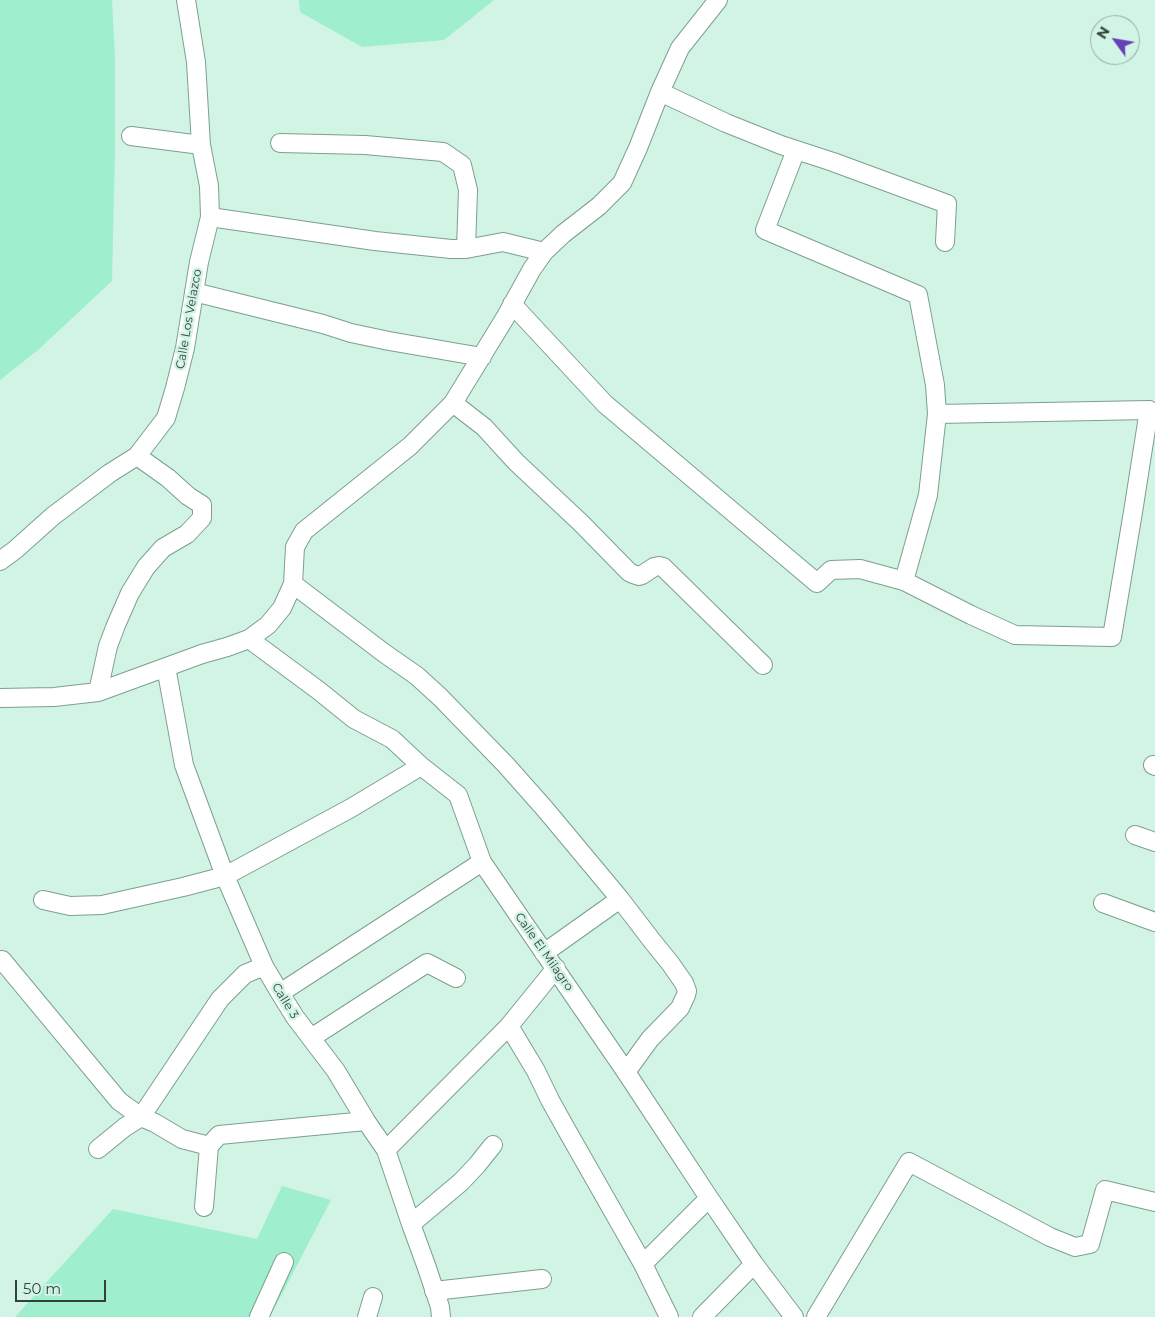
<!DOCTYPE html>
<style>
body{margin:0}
#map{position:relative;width:1155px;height:1317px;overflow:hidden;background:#d1f4e5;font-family:Montserrat,sans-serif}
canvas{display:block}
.north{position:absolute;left:1090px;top:15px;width:50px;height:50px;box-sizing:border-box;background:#d1f4e5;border:1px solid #91aca1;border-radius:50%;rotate:302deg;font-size:14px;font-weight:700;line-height:20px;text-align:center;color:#32413b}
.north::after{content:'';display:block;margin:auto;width:18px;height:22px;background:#6541b9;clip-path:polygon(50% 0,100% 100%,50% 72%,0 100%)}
.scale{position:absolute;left:15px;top:1280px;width:91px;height:22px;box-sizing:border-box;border:2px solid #32413b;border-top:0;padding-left:6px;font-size:15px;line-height:18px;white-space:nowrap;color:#32413b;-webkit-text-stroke:4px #d1f4e5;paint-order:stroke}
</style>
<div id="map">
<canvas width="1155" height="1317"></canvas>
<div class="north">N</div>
<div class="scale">50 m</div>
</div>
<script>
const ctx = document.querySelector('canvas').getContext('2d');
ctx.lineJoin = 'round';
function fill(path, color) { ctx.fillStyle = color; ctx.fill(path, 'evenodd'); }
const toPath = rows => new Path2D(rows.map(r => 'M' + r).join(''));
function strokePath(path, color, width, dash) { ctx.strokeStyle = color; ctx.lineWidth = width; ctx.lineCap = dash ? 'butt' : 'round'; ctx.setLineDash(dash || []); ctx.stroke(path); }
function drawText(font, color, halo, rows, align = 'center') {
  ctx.font = font + ' Montserrat,sans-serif'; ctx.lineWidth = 5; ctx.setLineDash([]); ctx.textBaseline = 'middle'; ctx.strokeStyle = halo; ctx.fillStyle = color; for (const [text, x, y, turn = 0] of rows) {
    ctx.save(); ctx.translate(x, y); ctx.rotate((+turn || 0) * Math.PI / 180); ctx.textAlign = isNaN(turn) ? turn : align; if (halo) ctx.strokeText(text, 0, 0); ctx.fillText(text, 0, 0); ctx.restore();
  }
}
const green = toPath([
 [0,0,112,0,115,57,115,148,112,281,38,350,0,380],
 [299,0,494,0,444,40,362,47,300,12],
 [282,1186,331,1200,270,1317,15,1317,113,1209,257,1239]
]);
const minor = toPath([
 [660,92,726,123,781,145,833,162,947,204,945,242],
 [131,136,201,145],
 [280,143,365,145,443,152,462,165,468,190,466,249],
 [796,150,765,230,918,295,935,385,937,414],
 [210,217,375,241,451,249,466,249,503,242,544,252],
 [194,292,323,324,351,333,389,341,482,357],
 [512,304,605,404,817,583,831,570,860,569,904,581,971,615,1015,635,1112,637,1133,512,1149,410,937,414,928,495,904,581],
 [453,403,484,427,516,462,581,523,629,572,633,574,639,576,642,575,654,567,659,566,663,567,763,665],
 [0,561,15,550,53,516,110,473,137,456,166,418,175,388,185,348,199,262,210,217,209,186,201,145,196,62,186,0],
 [293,584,384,653,417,676,440,697,506,765,545,809,620,899,653,942,670,963,684,983,687,991,686,995,680,1008,650,1039,626,1072],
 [249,639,318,690,354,719,392,739,421,766,458,795,482,862,626,1072,709,1198,754,1264,794,1317],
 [166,667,184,765,225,876,264,966,280,993,295,1017,336,1071,366,1121,386,1150,411,1224,427,1268,440,1307,441,1317],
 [98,692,108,646,116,625,130,593,146,567,163,548,187,534,202,518,202,505,188,496,168,478,137,456],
 [0,698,54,697,98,692,202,654,227,647,249,639,268,625,282,608,293,584,295,547,304,531,410,446,453,403,505,318,532,269,544,252,563,234,599,206,622,183,638,148,660,92,680,48,718,0],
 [1153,765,1155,766],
 [1135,835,1155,842],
 [43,900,70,906,102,905,183,887,225,876,351,808,421,766],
 [1103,903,1155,922],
 [544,953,620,899],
 [2,960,119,1101,141,1117,155,1123,182,1139,209,1146],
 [280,993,482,862],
 [509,1026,536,1071,550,1100,565,1127,643,1264,709,1198],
 [311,1038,427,963,456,978],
 [98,1149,125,1127,141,1117,220,999,245,974,264,966],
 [386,1150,509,1026,556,968],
 [204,1207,209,1146,219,1135,366,1121],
 [411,1224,461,1182,477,1165,493,1145],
 [643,1264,669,1317],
 [434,1291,542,1279],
 [259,1317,284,1262],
 [367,1317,373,1297],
 [702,1317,754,1264],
 [816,1317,909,1162,1050,1237,1075,1247,1090,1244,1105,1190,1155,1202]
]);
const streetNames = [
 ["Calle Los Velazco",189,319,-80],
 ["Calle El Milagro",544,952,55],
 ["Calle 3",285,1001,58]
];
fill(green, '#9feece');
strokePath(minor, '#7d9f90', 20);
strokePath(minor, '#fff', 18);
drawText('12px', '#32413b', '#d1f4e5', streetNames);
</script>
